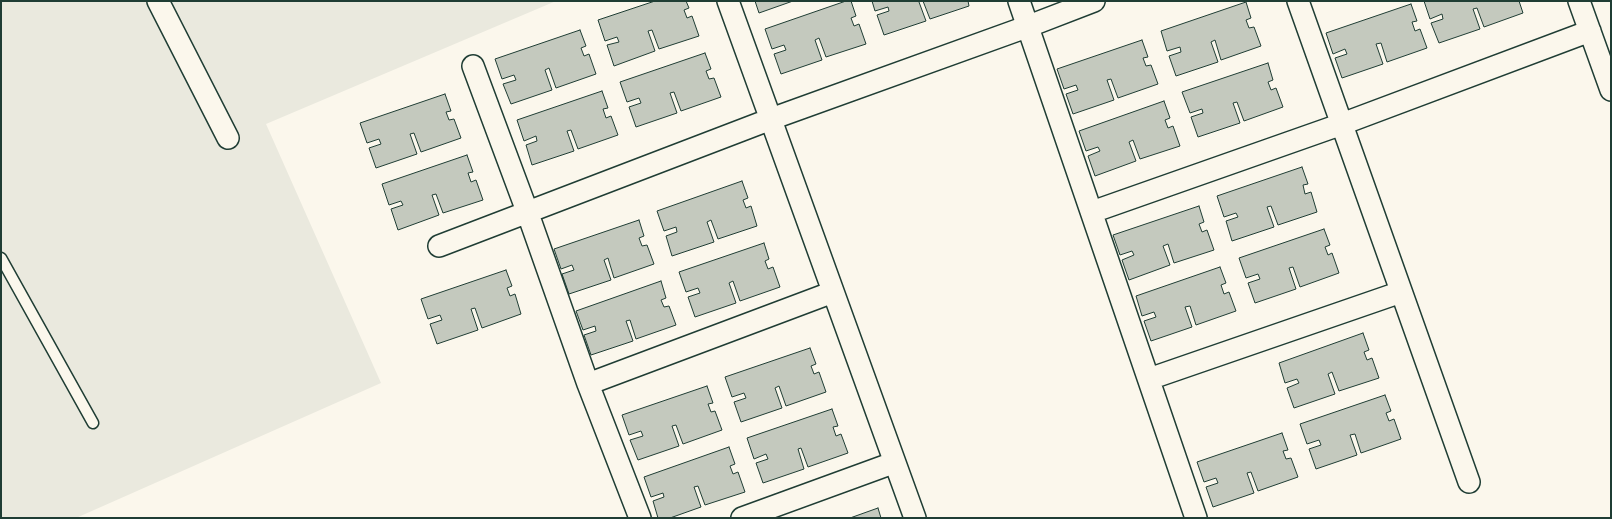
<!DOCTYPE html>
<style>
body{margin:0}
#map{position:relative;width:1612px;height:519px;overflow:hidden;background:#fbf7ec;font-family:Pangolin,sans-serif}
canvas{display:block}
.frame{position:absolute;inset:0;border:2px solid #1f3d34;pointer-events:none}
</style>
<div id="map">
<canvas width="1612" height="519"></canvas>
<div class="frame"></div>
</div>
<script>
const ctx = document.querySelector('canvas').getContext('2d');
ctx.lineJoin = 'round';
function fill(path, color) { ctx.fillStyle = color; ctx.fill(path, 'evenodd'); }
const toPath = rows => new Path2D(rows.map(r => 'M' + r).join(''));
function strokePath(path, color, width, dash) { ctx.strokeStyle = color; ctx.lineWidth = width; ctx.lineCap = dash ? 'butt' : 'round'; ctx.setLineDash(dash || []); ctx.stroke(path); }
const built = toPath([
 [1,1,556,1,266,124,381,383,76,518,1,518]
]);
const building = toPath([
 [655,1,686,1,689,8,684,10,687,18,692,16,699,36,659,49,652,30,648,31,655,51,614,66,607,45,619,42,617,37,605,41,598,20,655,1],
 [755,1,793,1,759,13,755,1],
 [846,1,851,1,856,16,851,18,854,26,859,24,866,44,826,57,819,38,815,40,822,60,781,74,774,54,786,50,784,45,772,49,765,29,846,1],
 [872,1,920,1,919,2,926,21,884,35,877,15,889,11,888,7,875,11,872,1],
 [923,1,968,1,969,6,930,19,923,1],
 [1424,1,1519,1,1523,13,1484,27,1477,8,1473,9,1480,29,1439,43,1431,23,1443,19,1442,14,1430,19,1424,1],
 [1246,2,1251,18,1246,20,1249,28,1254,27,1261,46,1221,60,1215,40,1211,42,1218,62,1176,76,1169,56,1181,52,1180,47,1167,51,1161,31,1246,2],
 [1411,4,1417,21,1412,22,1415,31,1420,29,1427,48,1387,62,1381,43,1376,44,1383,64,1342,78,1335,58,1347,54,1345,49,1333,54,1326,33,1411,4],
 [580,30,586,46,581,48,584,56,589,54,596,74,556,88,549,68,545,70,552,90,511,104,503,84,516,80,514,75,502,79,495,59,580,30],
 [1142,40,1148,57,1143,58,1146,66,1151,65,1158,84,1118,98,1111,79,1107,80,1114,100,1073,114,1066,94,1078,90,1076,85,1064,89,1057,69,1142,40],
 [705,53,711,69,706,71,709,79,714,78,721,97,681,111,674,92,670,93,677,113,636,127,629,107,641,103,639,98,627,102,620,82,705,53],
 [1268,63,1273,80,1268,82,1271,90,1276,88,1283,107,1244,121,1237,102,1233,103,1240,123,1198,137,1191,117,1203,113,1202,109,1190,113,1182,92,1268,63],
 [602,91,608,108,603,109,606,118,611,116,618,135,578,149,571,130,567,131,574,151,532,165,526,145,537,141,536,136,524,141,517,120,602,91],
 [445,94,451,111,446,112,449,120,454,119,461,138,421,152,414,133,410,134,417,154,376,168,369,148,381,144,379,139,367,143,360,123,445,94],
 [1164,101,1170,118,1165,120,1168,128,1173,126,1180,146,1140,159,1133,140,1129,142,1136,161,1095,176,1088,156,1100,151,1098,147,1086,151,1079,131,1164,101],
 [467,155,473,172,468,173,471,182,476,180,483,200,443,213,436,194,432,195,439,215,398,230,391,209,403,205,401,201,389,205,382,184,467,155],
 [1302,167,1308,184,1303,185,1305,194,1311,192,1317,212,1278,225,1271,206,1267,207,1274,227,1232,241,1226,221,1238,217,1236,213,1224,217,1217,196,1302,167],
 [742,181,748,198,743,200,746,208,751,206,757,226,718,239,711,220,707,222,714,242,672,256,666,236,677,232,676,227,664,231,657,211,742,181],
 [1199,206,1204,222,1199,224,1202,232,1207,230,1214,250,1174,263,1168,244,1163,246,1170,265,1129,280,1122,260,1134,255,1132,251,1120,255,1113,235,1199,206],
 [639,220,644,236,639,238,642,246,647,245,654,264,614,278,608,258,604,260,611,280,569,294,562,274,574,270,572,265,561,269,554,249,639,220],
 [1324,229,1330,245,1325,247,1328,255,1332,253,1339,273,1300,287,1293,267,1289,268,1296,289,1255,303,1248,283,1260,279,1258,274,1246,278,1239,258,1324,229],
 [764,243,769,259,765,261,768,269,773,267,780,287,740,301,733,281,729,283,736,303,695,317,688,297,700,293,698,288,686,292,679,272,764,243],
 [1220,267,1226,283,1221,285,1224,294,1229,292,1236,311,1196,325,1190,306,1185,307,1192,327,1151,341,1144,321,1156,317,1154,312,1142,316,1136,296,1220,267],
 [506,270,512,286,507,288,510,296,515,294,521,314,482,328,475,308,471,309,478,330,437,344,430,324,442,320,440,315,428,319,421,299,506,270],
 [661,281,666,298,661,300,664,307,669,306,676,325,636,339,630,320,626,321,633,341,591,355,584,335,596,331,595,326,583,330,576,311,661,281],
 [1363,333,1369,350,1364,352,1367,360,1372,358,1379,378,1339,391,1332,372,1328,374,1335,394,1294,408,1287,388,1299,383,1297,379,1285,383,1279,363,1363,333],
 [810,348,816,364,811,366,814,374,819,372,826,392,786,406,779,386,775,388,782,408,741,422,734,402,746,398,744,393,732,397,725,377,810,348],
 [707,386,713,403,708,404,711,412,715,411,722,430,683,444,676,425,672,426,679,446,638,460,630,440,643,436,641,431,629,435,622,415,707,386],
 [1385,395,1391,411,1386,413,1389,421,1394,419,1401,439,1361,453,1355,434,1350,435,1357,455,1316,469,1309,449,1321,445,1319,440,1307,444,1300,424,1385,395],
 [832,409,838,426,833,427,836,436,841,434,848,453,808,467,801,448,798,449,804,469,763,483,756,463,768,459,766,454,754,459,747,438,832,409],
 [1282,433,1288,450,1283,451,1286,459,1291,458,1298,477,1258,491,1251,472,1247,473,1254,493,1213,507,1206,487,1218,483,1216,478,1204,482,1197,462,1282,433],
 [729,447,735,464,730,466,733,474,738,472,745,492,705,505,698,486,694,487,701,507,670,518,658,518,653,501,664,497,663,493,651,497,644,477,729,447],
 [878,508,881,518,850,518,878,508]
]);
const service = toPath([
 [1,258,93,423]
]);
const minor = toPath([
 [158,1,228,138],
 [728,1,915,518],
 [1019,1,1196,518],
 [1298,1,1469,482],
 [1579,1,1611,90],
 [473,66,527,211,588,384,640,518],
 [1092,212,1342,124,1590,31],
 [439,246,771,119,1029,26,1094,1],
 [1149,379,1401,292],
 [588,384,833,292],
 [742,518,893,463]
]);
fill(built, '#eae9de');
fill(building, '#c4c9be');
strokePath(building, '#1f3d34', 1);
strokePath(service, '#1f3d34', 13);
strokePath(minor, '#1f3d34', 24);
strokePath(service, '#fbf7ec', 10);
strokePath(minor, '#fbf7ec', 21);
</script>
